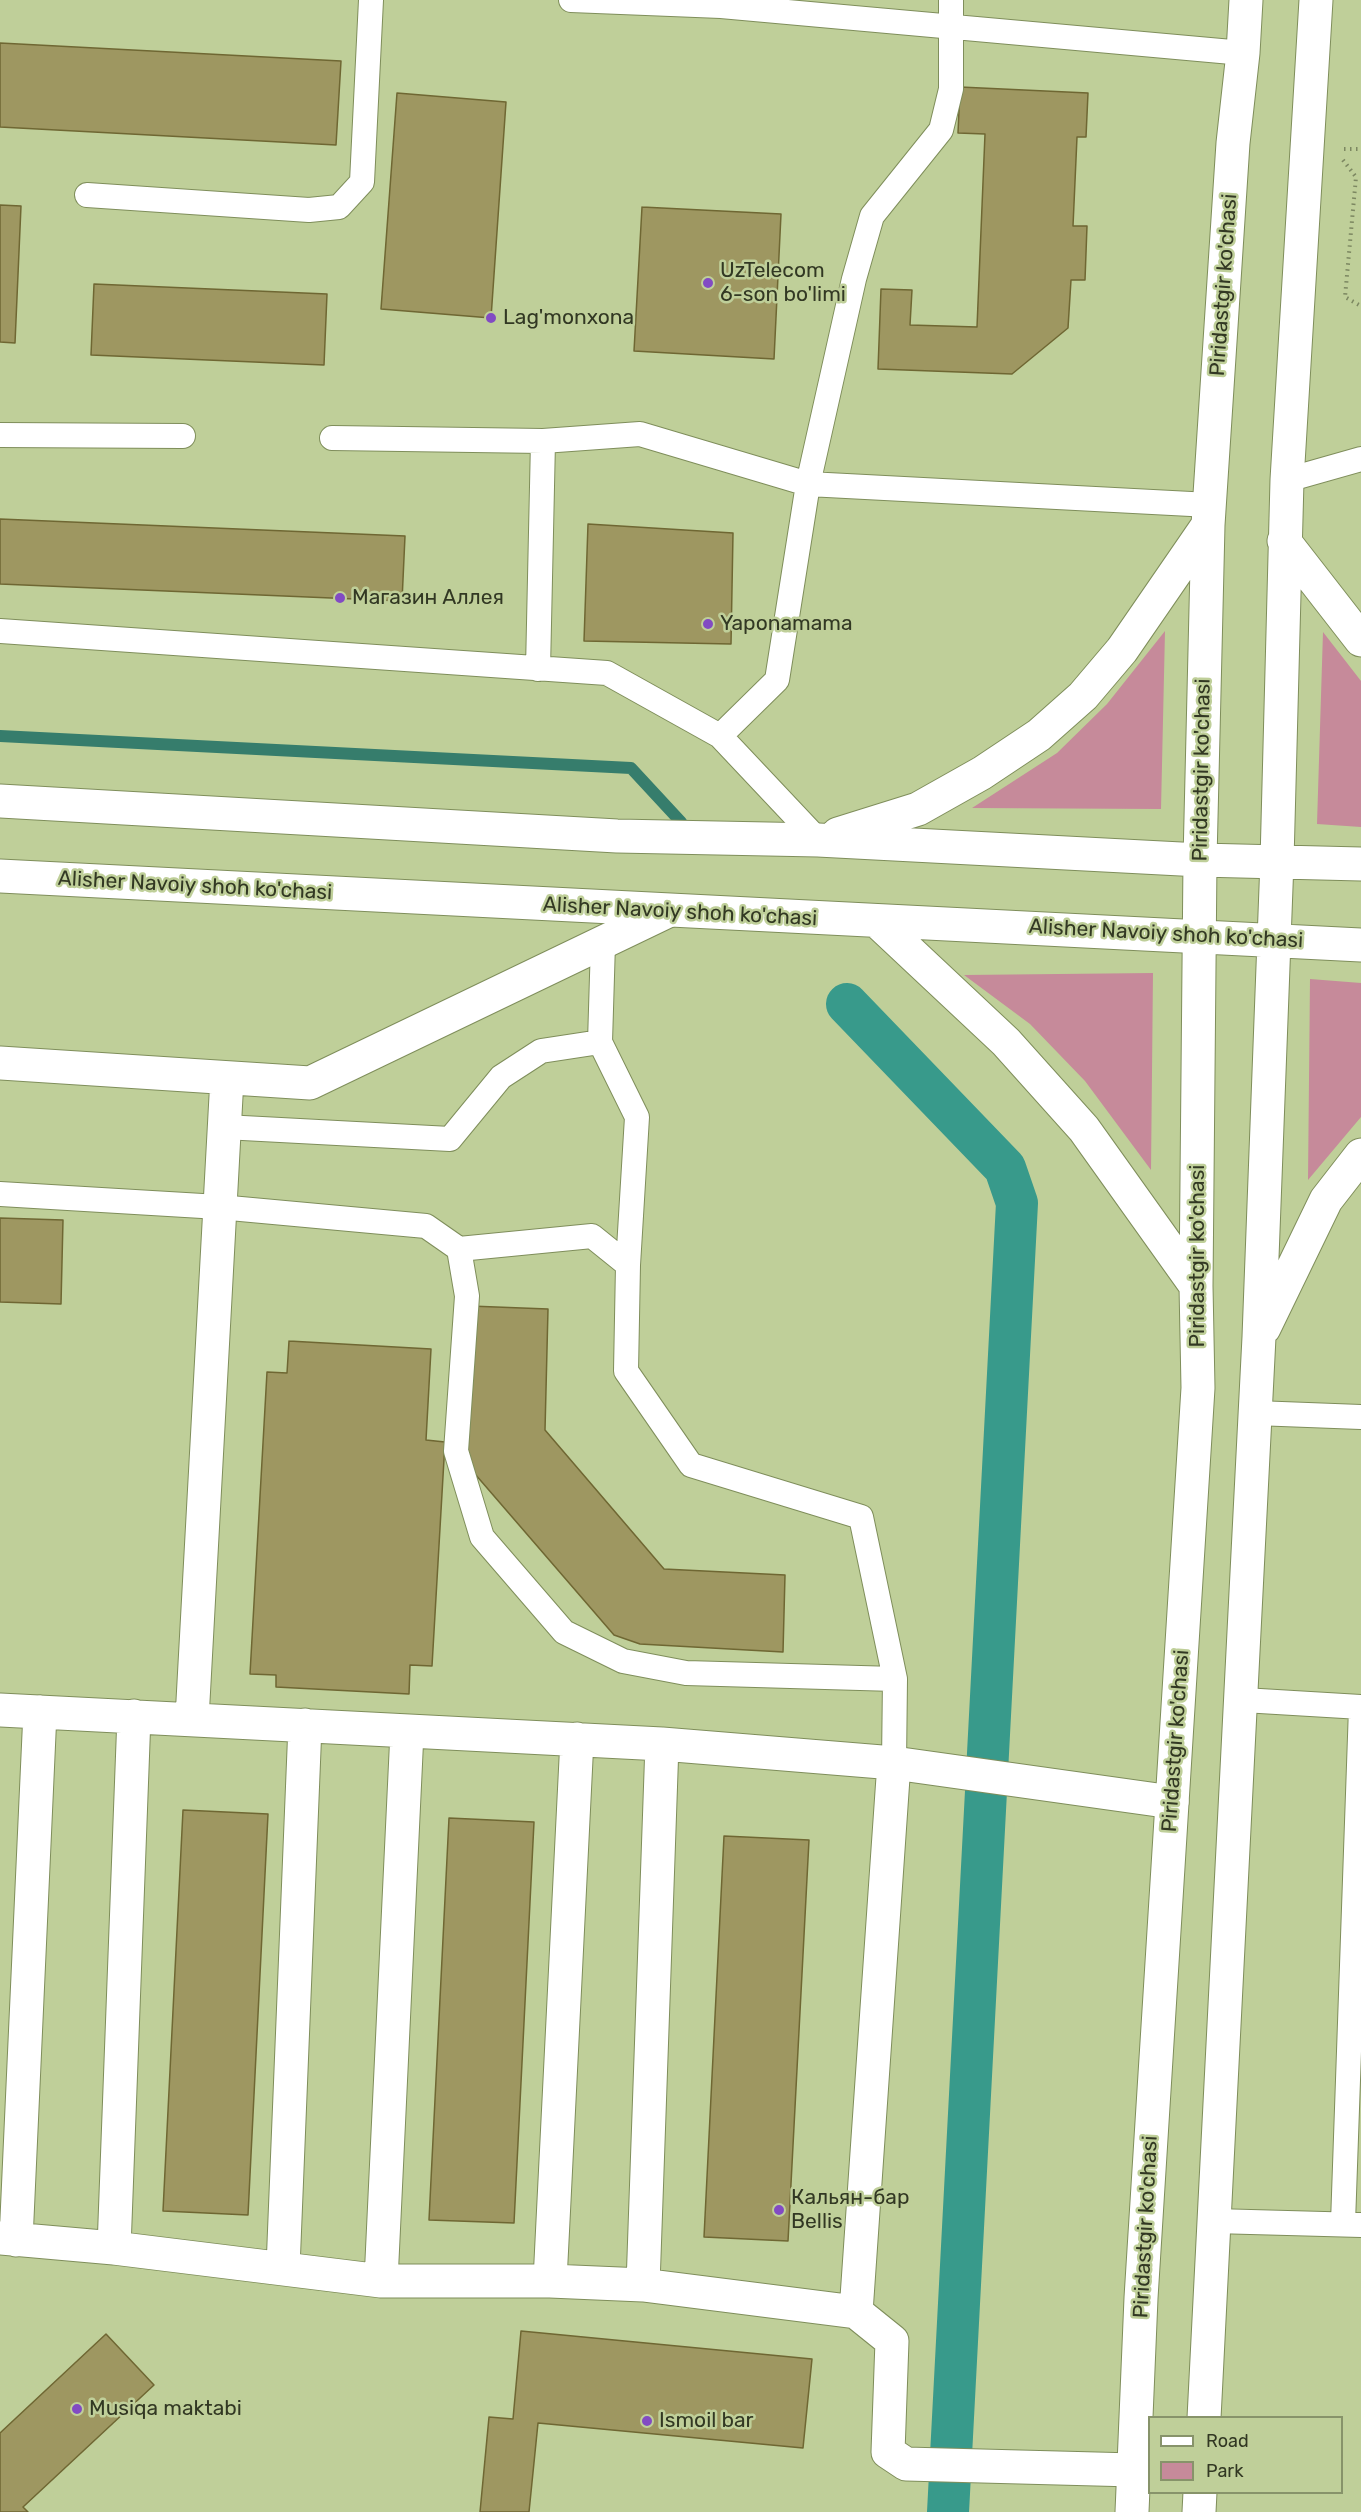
<!DOCTYPE html>
<meta charset="utf-8">
<style>
body{margin:0}
#map{position:relative;width:1361px;height:2512px;overflow:hidden;background:#bfcf99;font-family:Rubik,sans-serif}
canvas{display:block}
.legend{position:absolute;left:1148px;top:2416px;width:195px;height:78px;box-sizing:border-box;background:#bfcf99;border:2px solid #87936a;margin:0;padding:8px 10px;list-style:none;font-size:18px;color:#323823}
.legend li{display:flex;align-items:center;gap:12px;height:30px}
.legend b{width:30px;border:2px solid #87936a}
</style>
<div id="map">
<canvas width="1361" height="2512"></canvas>
<ul class="legend">
<li><b style="height:8px;background:#fff"></b>Road</li>
<li><b style="height:16px;background:#c68a9a"></b>Park</li>
</ul>
</div>
<script>
const ctx = document.querySelector('canvas').getContext('2d');
ctx.lineJoin = 'round';
function fill(path, color) { ctx.fillStyle = color; ctx.fill(path, 'evenodd'); }
const toPath = rows => new Path2D(rows.map(r => 'M' + r).join(''));
function strokePath(path, color, width, dash) { ctx.strokeStyle = color; ctx.lineWidth = width; ctx.lineCap = dash ? 'butt' : 'round'; ctx.setLineDash(dash || []); ctx.stroke(path); }
function drawText(font, color, halo, rows, align = 'center') {
  ctx.font = font + ' Rubik,sans-serif'; ctx.lineWidth = 5; ctx.setLineDash([]); ctx.textBaseline = 'middle'; ctx.strokeStyle = halo; ctx.fillStyle = color; for (const [text, x, y, turn = 0] of rows) {
    ctx.save(); ctx.translate(x, y); ctx.rotate((+turn || 0) * Math.PI / 180); ctx.textAlign = isNaN(turn) ? turn : align; if (halo) ctx.strokeText(text, 0, 0); ctx.fillText(text, 0, 0); ctx.restore();
  }
}
const green = toPath([
 [1165,631,1161,809,972,808,1057,753,1107,704],
 [1323,632,1361,681,1361,827,1317,824],
 [1153,973,1151,1170,1085,1081,1030,1024,964,975],
 [1310,979,1361,983,1361,1117,1308,1180]
]);
const stream = toPath([
 [0,736,631,768,681,822]
]);
const canal = toPath([
 [847,1004,1005,1168,1017,1203,948,2512]
]);
const building = toPath([
 [0,43,341,61,336,145,0,127,0,43],
 [960,87,1088,93,1086,137,1077,137,1073,226,1087,226,1085,280,1071,280,1068,328,1012,374,878,369,881,289,912,290,910,325,977,327,985,134,958,133,960,87],
 [397,93,506,102,491,318,381,309,397,93],
 [0,205,21,206,15,343,0,342,0,205],
 [642,207,781,214,774,359,634,351,642,207],
 [94,284,327,294,324,365,91,355,94,284],
 [0,519,405,536,402,601,0,584,0,519],
 [588,524,733,533,731,644,584,641,588,524],
 [0,1218,63,1220,61,1304,0,1302,0,1218],
 [470,1306,548,1309,545,1430,664,1569,785,1575,783,1652,640,1644,614,1635,475,1474,464,1443,470,1306],
 [289,1341,431,1349,426,1440,445,1442,432,1666,410,1665,409,1694,276,1687,276,1675,250,1674,267,1372,287,1373,289,1341],
 [183,1810,268,1814,248,2215,163,2211,183,1810],
 [449,1818,534,1822,514,2223,429,2220,449,1818],
 [724,1836,809,1840,788,2241,704,2237,724,1836],
 [521,2331,812,2359,803,2448,538,2423,529,2512,480,2512,489,2417,513,2419,521,2331],
 [106,2334,154,2385,23,2507,28,2512,0,2512,0,2433,106,2334]
]);
const path = toPath([
 [1344,149,1361,149],
 [1343,160,1356,177,1345,297,1361,306]
]);
const lane = toPath([
 [571,0,721,6,1243,53],
 [87,195,309,210,339,207,362,182,371,0],
 [0,435,183,436],
 [332,438,543,441,640,434,808,484,1210,505],
 [1287,480,1361,459],
 [0,631,607,673,720,736,818,840],
 [538,669,543,441],
 [720,736,777,680,808,484,854,279,872,216,941,130,951,89,951,0],
 [603,943,600,1042,637,1117,628,1265],
 [224,1127,450,1139,501,1077,541,1051,600,1042],
 [0,1194,219,1207,426,1226,459,1249,467,1296,456,1451,482,1537,564,1632,623,1661,686,1673,895,1679],
 [459,1249,592,1236,628,1265,626,1371,691,1465,861,1517,895,1679,894,1763],
 [1255,1413,1361,1417],
 [1243,1700,1361,1707],
 [1214,2221,1361,2225],
 [1343,2223,1361,1708]
]);
const street = toPath([
 [0,1063,310,1083,668,911],
 [0,1710,662,1744,894,1763,1172,1802],
 [192,1719,227,1078],
 [0,2238,114,2248,381,2281,550,2281,643,2285,856,2312,892,2341,888,2452,906,2464,1134,2470],
 [16,2240,40,1712],
 [114,2248,134,1716],
 [283,2268,305,1725],
 [381,2281,407,1732],
 [550,2281,577,1739],
 [643,2285,662,1744],
 [856,2312,894,1763]
]);
const secondary = toPath([
 [1284,541,1361,640],
 [0,801,617,836,818,840,1200,860,1361,864],
 [838,834,918,809,982,773,1039,735,1083,696,1122,650,1208,525],
 [0,876,1361,945],
 [878,922,1006,1042,1084,1129,1196,1286],
 [1264,1328,1326,1200,1361,1155],
 [1204,2418,1259,1337,1277,861,1287,480,1316,0],
 [1132,2512,1141,2298,1198,1388,1196,1286,1200,860,1208,525,1233,143,1243,53,1246,0],
 [1199,2512,1200,2492]
]);
const markers = [
 [708,283,6,"#824bc3"],
 [491,318,6,"#824bc3"],
 [340,598,6,"#824bc3"],
 [708,624,6,"#824bc3"],
 [779,2210,6,"#824bc3"],
 [77,2409,6,"#824bc3"],
 [647,2421,6,"#824bc3"]
];
const poiNames = [
 ["UzTelecom",720,271],
 ["6-son bo'limi",720,295],
 ["Lag'monxona",503,318],
 ["Магазин Аллея",352,598],
 ["Yaponamama",720,624],
 ["Кальян-бар",791,2198],
 ["Bellis",791,2222],
 ["Musiqa maktabi",89,2409],
 ["Ismoil bar",659,2421]
];
const streetNames = [
 ["Piridastgir ko'chasi",1224,285,-86],
 ["Piridastgir ko'chasi",1202,770,-89],
 ["Alisher Navoiy shoh ko'chasi",195,886,3],
 ["Alisher Navoiy shoh ko'chasi",680,912,3],
 ["Alisher Navoiy shoh ko'chasi",1166,934,3],
 ["Piridastgir ko'chasi",1198,1256,-90],
 ["Piridastgir ko'chasi",1176,1741,-86],
 ["Piridastgir ko'chasi",1146,2227,-87]
];
fill(green, '#c68a9a');
strokePath(stream, '#367d6c', 12);
strokePath(canal, '#389a8b', 42);
fill(building, '#9e9761');
strokePath(building, '#6f6733', 1.5);
strokePath(lane, '#7f8e5b', 26);
strokePath(street, '#7f8e5b', 35);
strokePath(secondary, '#7f8e5b', 35);
strokePath(path, '#7c8761', 4, [1.5, 4.5]);
strokePath(lane, '#fff', 24);
strokePath(street, '#fff', 33);
strokePath(secondary, '#fff', 33);
for (const [x, y, r, color] of markers) { const dot = new Path2D(); dot.arc(x, y, r, 0, 2 * Math.PI); ctx.fillStyle = color; ctx.fill(dot); strokePath(dot, '#bfcf99', 2); }
drawText('21px', '#323823', '#bfcf99', poiNames, 'left');
drawText('21px', '#323823', '#bfcf99', streetNames);
</script>
